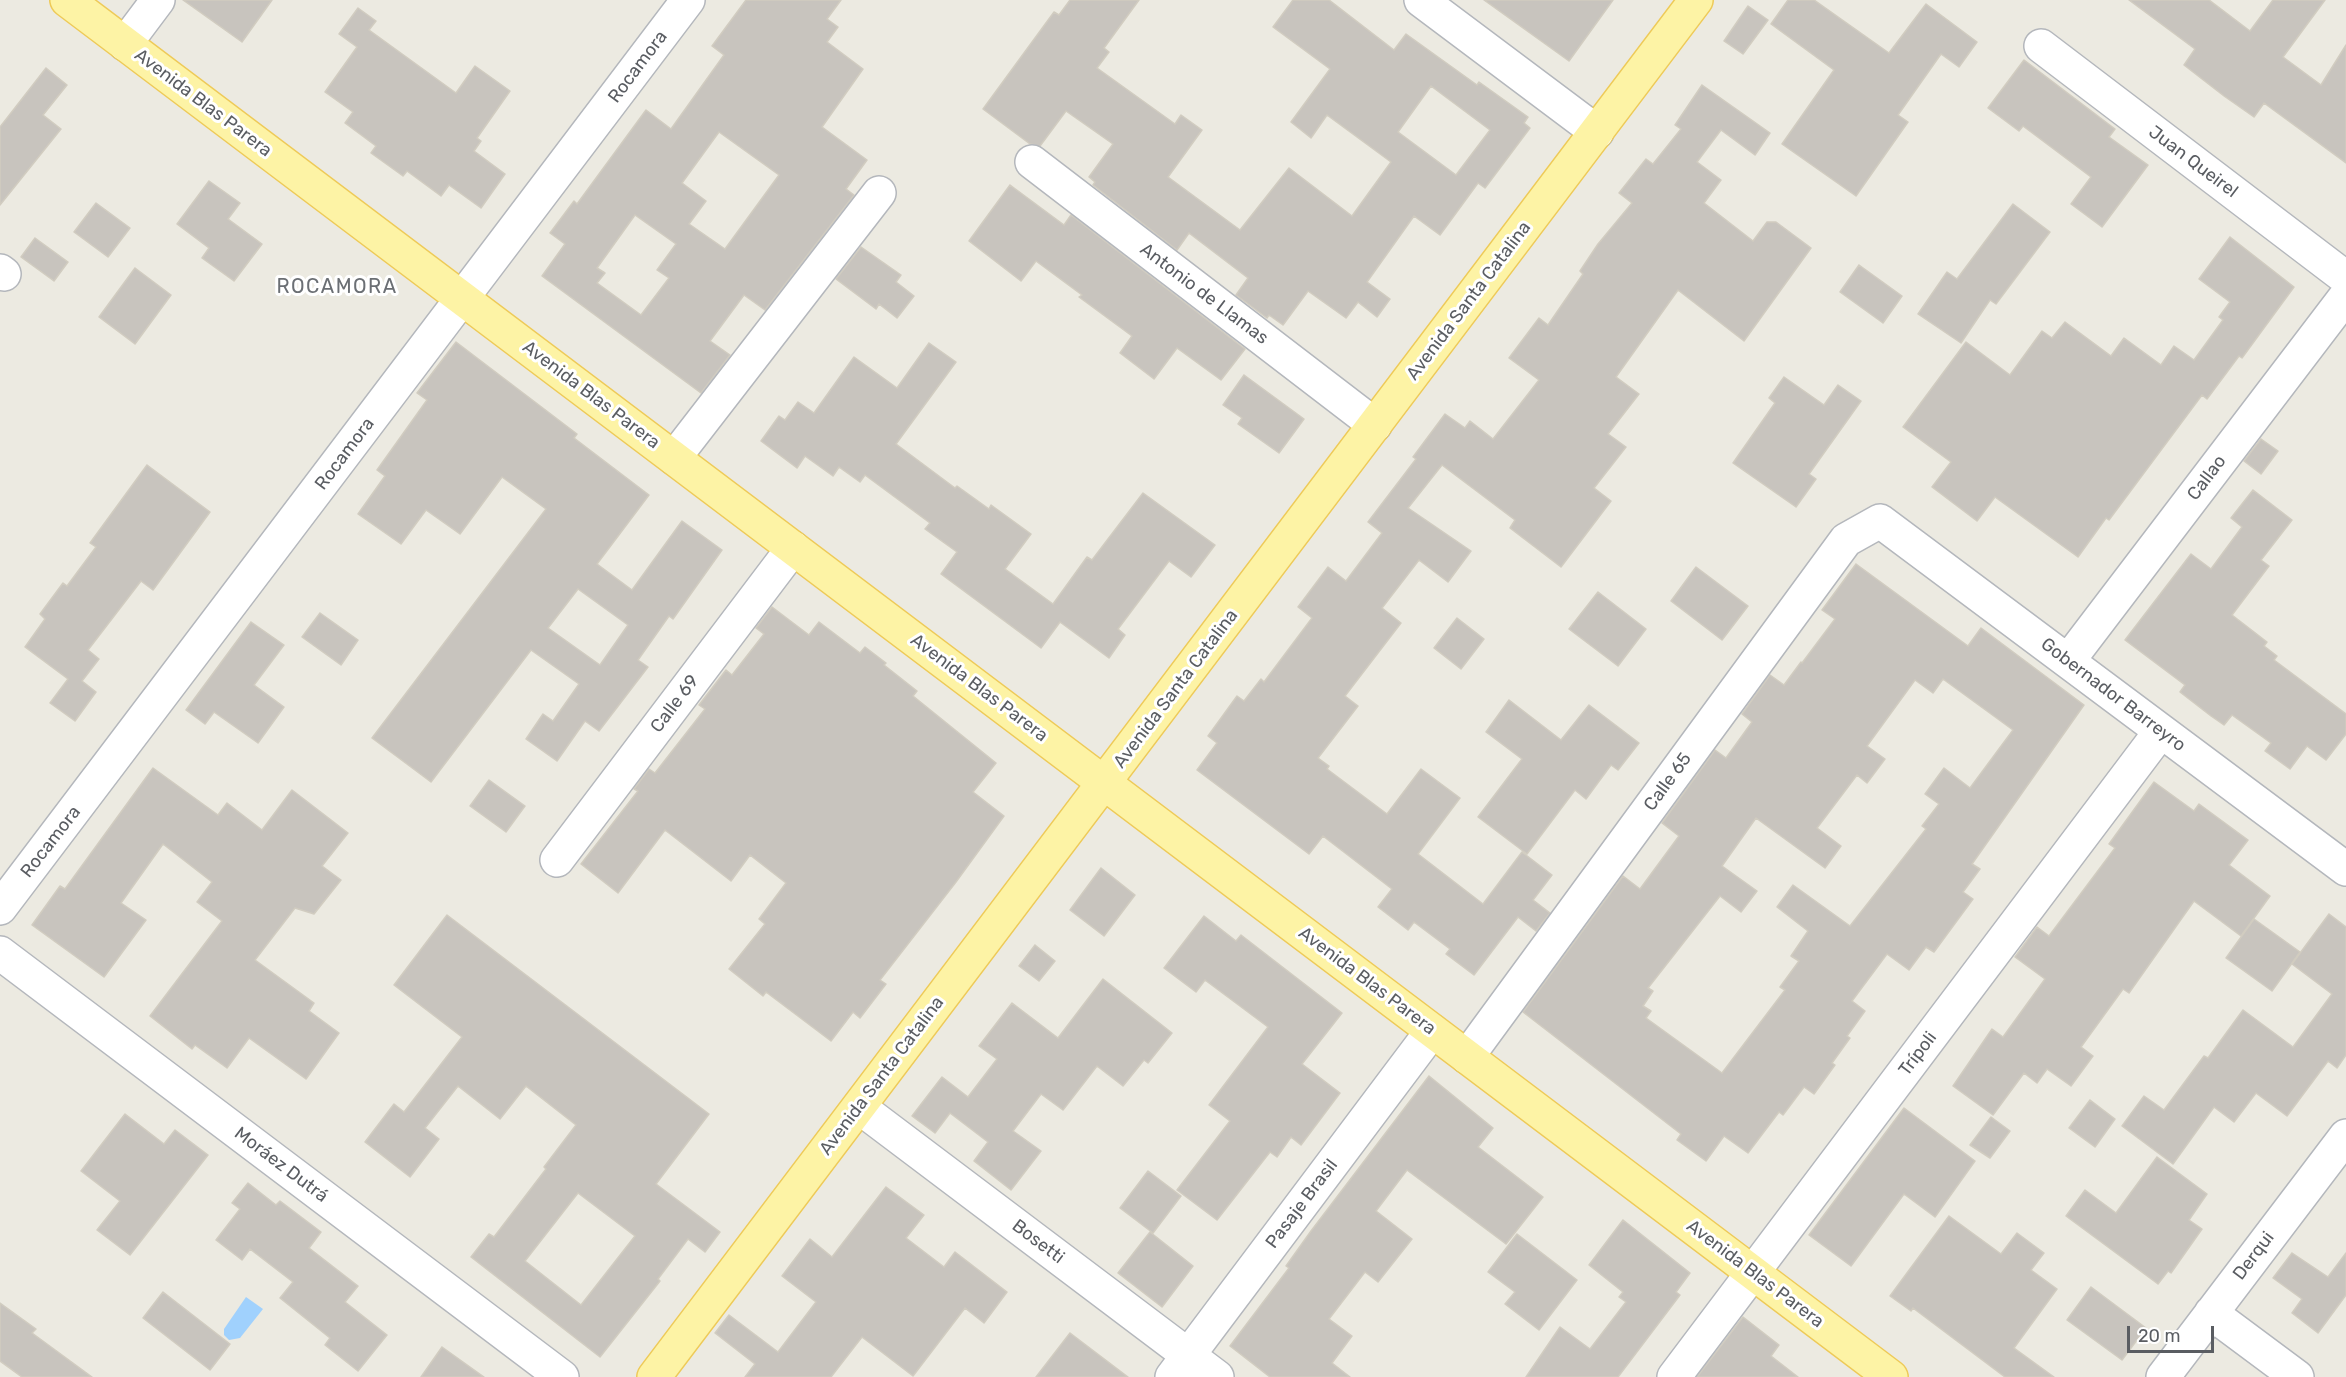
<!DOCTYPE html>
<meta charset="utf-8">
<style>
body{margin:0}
#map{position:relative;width:2346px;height:1377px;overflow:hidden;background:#eceae1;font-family:Rubik,sans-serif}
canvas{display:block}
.scale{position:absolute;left:2127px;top:1326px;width:87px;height:27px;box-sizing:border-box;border:3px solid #5a5d62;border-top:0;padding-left:8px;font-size:18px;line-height:21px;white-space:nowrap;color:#5a5d62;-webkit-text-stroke:4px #fff;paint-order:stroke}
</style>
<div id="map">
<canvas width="2346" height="1377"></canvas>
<div class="scale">20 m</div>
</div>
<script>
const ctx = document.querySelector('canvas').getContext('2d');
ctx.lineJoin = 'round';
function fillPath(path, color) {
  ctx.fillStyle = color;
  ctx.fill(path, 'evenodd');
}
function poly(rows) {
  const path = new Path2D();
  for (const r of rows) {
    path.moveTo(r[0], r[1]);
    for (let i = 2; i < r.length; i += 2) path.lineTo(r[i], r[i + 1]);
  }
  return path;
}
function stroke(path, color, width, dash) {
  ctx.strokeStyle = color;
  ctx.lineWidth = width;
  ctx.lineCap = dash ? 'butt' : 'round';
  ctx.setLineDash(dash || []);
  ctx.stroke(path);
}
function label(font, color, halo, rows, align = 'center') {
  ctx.font = font + ' Rubik,sans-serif';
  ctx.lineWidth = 6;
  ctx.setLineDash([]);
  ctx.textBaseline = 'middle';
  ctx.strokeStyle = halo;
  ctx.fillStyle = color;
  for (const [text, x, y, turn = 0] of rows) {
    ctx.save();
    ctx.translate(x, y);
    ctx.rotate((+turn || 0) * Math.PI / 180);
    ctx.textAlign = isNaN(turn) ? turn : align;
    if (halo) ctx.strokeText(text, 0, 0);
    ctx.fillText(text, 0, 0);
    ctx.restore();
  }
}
fillPath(poly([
 [246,1297,263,1309,240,1338,229,1340,224,1335,224,1329]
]), '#a0d1fd');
const building = poly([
 [183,0,272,0,242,42,183,0],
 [746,0,841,0,827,19,838,27,827,42,863,69,822,127,867,160,846,189,854,195,765,310,744,295,710,341,730,355,701,393,542,276,565,244,550,233,574,201,577,204,646,110,671,129,724,55,712,46,746,0],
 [719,132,779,175,725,249,689,224,706,201,682,183,719,132],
 [635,215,676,244,657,270,669,278,641,315,597,283,605,273,597,268,635,215],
 [1070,0,1139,0,1104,48,1109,52,1097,68,1175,124,1181,115,1202,130,1168,177,1240,230,1289,168,1352,216,1391,162,1327,115,1311,138,1291,122,1330,69,1273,27,1293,0,1329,0,1394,50,1406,34,1477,85,1479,82,1528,117,1524,123,1530,128,1485,188,1478,183,1440,235,1414,216,1367,282,1390,299,1377,317,1358,302,1346,318,1308,291,1283,325,1269,315,1267,318,1236,295,1248,278,1189,233,1177,250,1093,185,1095,182,1089,177,1113,144,1066,111,1040,146,1030,144,983,109,1054,12,1059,15,1070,0],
 [1431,86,1490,130,1456,175,1398,132,1431,86],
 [1484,0,1613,0,1569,61,1484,0],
 [1788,0,1814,0,1889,53,1926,4,1977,42,1959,67,1941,54,1898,115,1908,122,1856,196,1782,144,1834,70,1771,24,1788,0],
 [2129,0,2209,0,2250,31,2273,0,2325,0,2283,57,2321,85,2346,45,2346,163,2264,103,2254,117,2224,96,2184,65,2195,49,2129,0],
 [1748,6,1768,20,1743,54,1724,41,1748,6],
 [358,8,376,21,369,30,456,93,475,66,510,91,477,138,481,141,474,151,505,174,481,208,449,185,441,196,407,171,403,176,371,153,376,146,345,123,353,112,325,92,357,47,339,34,358,8],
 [2024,60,2115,129,2109,137,2148,165,2102,227,2071,204,2091,177,2023,126,2019,131,1988,108,2024,60],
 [46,68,67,85,43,115,61,129,0,205,0,127,46,68],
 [1702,85,1770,133,1755,155,1721,130,1697,162,1721,180,1704,203,1753,241,1767,222,1776,222,1811,248,1744,341,1678,290,1616,377,1639,394,1608,434,1626,447,1594,488,1611,501,1561,567,1510,528,1515,520,1442,465,1408,508,1471,551,1448,582,1419,560,1382,608,1401,623,1345,696,1358,706,1318,758,1329,766,1327,769,1387,814,1421,769,1460,798,1418,854,1483,904,1522,852,1552,875,1533,900,1550,913,1536,931,1518,917,1474,975,1446,954,1450,949,1414,922,1408,930,1378,907,1392,889,1323,836,1309,854,1197,770,1217,743,1208,736,1237,696,1244,701,1261,679,1264,682,1312,618,1298,607,1328,567,1346,581,1382,533,1368,522,1416,459,1413,457,1445,414,1465,428,1470,421,1493,439,1539,380,1509,358,1539,318,1548,325,1583,274,1580,271,1598,244,1632,203,1619,193,1646,159,1653,164,1681,129,1675,125,1702,85],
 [209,181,240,203,228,219,262,244,234,281,202,258,209,248,177,224,209,181],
 [1010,185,1064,225,1071,215,1245,349,1221,380,1177,348,1154,379,1120,353,1132,336,1079,297,1082,295,1036,261,1021,281,969,241,1010,185],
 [96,203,130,228,108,257,74,232,96,203],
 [2013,204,2050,232,1996,304,1990,300,1961,343,1918,314,1947,272,1957,279,2013,204],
 [2230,237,2294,287,2242,358,2239,356,2207,399,2202,395,2109,520,2106,518,2078,557,1995,497,1977,521,1932,487,1951,462,1903,427,1966,342,2010,375,2042,331,2052,338,2065,322,2111,356,2124,338,2161,365,2174,346,2194,360,2223,320,2219,317,2230,302,2199,279,2230,237],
 [35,238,68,262,54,281,21,257,35,238],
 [861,247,901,275,896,282,914,296,897,318,879,304,876,309,836,279,861,247],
 [1859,265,1902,296,1883,323,1840,292,1859,265],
 [135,268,171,295,135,344,99,317,135,268],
 [456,342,577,434,574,438,649,495,597,564,632,590,682,521,722,550,673,619,669,616,638,660,648,667,599,731,585,721,557,761,526,739,543,714,553,721,579,684,531,650,431,782,372,738,546,509,502,477,460,534,426,510,401,544,358,514,385,476,377,470,427,400,417,393,456,342],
 [578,589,628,625,600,665,548,628,578,589],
 [929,343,956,362,896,444,955,488,957,486,989,509,991,505,1031,534,1005,569,1053,604,1087,557,1092,560,1143,493,1215,545,1191,577,1169,561,1118,629,1125,635,1109,658,1060,622,1041,648,941,574,957,552,925,529,930,523,865,475,860,482,839,467,833,476,805,456,797,468,761,441,779,416,785,420,798,402,814,413,854,357,897,388,929,343],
 [1244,375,1304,419,1279,453,1238,424,1242,418,1223,405,1244,375],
 [1784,377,1824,405,1838,385,1861,401,1809,474,1816,479,1796,507,1733,463,1775,403,1769,398,1784,377],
 [2261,439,2278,451,2261,474,2244,461,2261,439],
 [147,465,210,512,153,590,141,581,88,650,99,659,82,681,96,692,75,721,50,703,68,679,25,647,45,619,40,614,63,583,67,586,96,547,90,543,147,465],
 [2253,490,2292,520,2261,560,2269,566,2232,615,2267,642,2264,646,2277,656,2274,660,2346,714,2346,734,2326,760,2307,746,2290,769,2265,751,2271,743,2232,715,2224,725,2211,716,2180,692,2185,685,2125,640,2191,554,2211,569,2242,527,2231,518,2253,490],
 [1856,564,1968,646,1981,628,2084,705,1972,864,1980,869,1963,892,1973,899,1934,952,1926,947,1909,970,1887,954,1852,1001,1865,1011,1847,1036,1850,1038,1832,1063,1835,1065,1814,1094,1804,1087,1783,1115,1779,1112,1748,1153,1724,1136,1706,1161,1677,1140,1681,1134,1523,1012,1623,876,1640,889,1679,836,1662,823,1715,750,1726,758,1752,722,1742,714,1770,675,1784,685,1801,662,1802,663,1835,619,1822,610,1856,564],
 [1943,679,2013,730,1970,788,1944,768,1925,794,1939,804,1922,826,1926,829,1850,926,1793,885,1777,907,1808,931,1791,956,1799,961,1780,987,1785,990,1722,1073,1646,1018,1651,1011,1643,1006,1653,991,1648,988,1720,896,1741,912,1757,891,1722,866,1756,818,1825,868,1841,846,1817,828,1857,775,1867,783,1885,759,1867,746,1915,680,1933,693,1943,679],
 [1696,567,1748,606,1722,640,1671,601,1696,567],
 [1598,592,1646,629,1618,666,1569,629,1598,592],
 [772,607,809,635,819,622,860,653,865,647,886,663,884,665,917,691,913,696,996,763,973,792,1004,816,956,882,880,980,886,984,860,1018,853,1012,831,1041,766,992,763,996,729,969,765,924,759,919,786,883,750,855,731,881,665,830,618,893,581,864,638,791,634,789,649,769,655,773,705,709,699,705,726,670,732,675,764,634,756,628,772,607],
 [320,613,358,640,341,665,302,637,320,613],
 [1457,618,1484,639,1461,669,1434,648,1457,618],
 [251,622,284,645,254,685,284,707,258,743,214,712,205,724,186,710,251,622],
 [1509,700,1561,740,1589,705,1639,743,1618,770,1611,765,1586,799,1575,790,1527,854,1478,817,1522,759,1486,732,1509,700],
 [153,768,218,815,227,803,262,830,292,790,348,833,322,866,341,880,314,914,295,908,255,960,314,1003,309,1011,339,1033,306,1079,249,1038,227,1068,195,1045,192,1049,150,1016,222,921,197,902,212,882,163,844,121,903,146,920,104,977,32,925,60,886,65,889,153,768],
 [489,780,525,806,506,832,470,806,489,780],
 [2154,782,2194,811,2199,804,2248,840,2229,865,2270,896,2241,936,2194,901,2129,993,2123,989,2081,1047,2093,1056,2071,1086,2047,1069,2037,1083,2024,1073,1993,1115,1953,1086,1992,1029,2003,1037,2045,979,2015,957,2037,927,2049,936,2115,848,2109,844,2154,782],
 [1101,868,1135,895,1104,936,1070,910,1101,868],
 [2329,914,2346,927,2346,1055,2337,1068,2328,1061,2287,1116,2256,1093,2234,1122,2214,1107,2173,1164,2122,1126,2144,1096,2164,1110,2204,1056,2208,1058,2243,1010,2293,1047,2332,994,2292,964,2329,914],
 [447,915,709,1114,656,1184,720,1232,705,1252,688,1239,658,1279,660,1281,600,1357,471,1257,489,1234,494,1237,546,1169,544,1167,576,1125,526,1086,500,1119,458,1086,425,1128,439,1139,410,1177,365,1142,394,1104,404,1112,462,1037,394,985,447,915],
 [578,1193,635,1236,581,1305,525,1261,578,1193],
 [1204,916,1236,941,1241,935,1342,1013,1302,1064,1340,1093,1301,1145,1291,1137,1277,1157,1270,1152,1217,1220,1177,1190,1230,1121,1209,1105,1268,1027,1205,980,1196,992,1164,968,1204,916],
 [2254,919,2300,952,2272,991,2226,958,2254,919],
 [1035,945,1055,961,1039,981,1019,966,1035,945],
 [1103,979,1172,1033,1148,1063,1144,1060,1123,1086,1097,1066,1063,1110,1041,1094,1013,1131,1041,1151,1011,1190,974,1161,988,1142,950,1113,935,1133,912,1116,942,1077,968,1097,997,1059,979,1046,1012,1003,1058,1038,1103,979],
 [1429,1076,1493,1128,1478,1147,1543,1197,1506,1244,1407,1170,1376,1211,1412,1239,1378,1282,1365,1272,1329,1319,1352,1336,1332,1363,1350,1377,1270,1377,1230,1346,1289,1268,1286,1266,1311,1231,1429,1076],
 [2090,1100,2115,1119,2095,1147,2069,1128,2090,1100],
 [1904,1108,1975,1161,1935,1217,1904,1194,1851,1266,1809,1235,1904,1108],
 [125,1114,164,1144,175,1130,208,1155,130,1255,97,1230,120,1201,81,1171,125,1114],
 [1991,1117,2010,1131,1990,1158,1970,1145,1991,1117],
 [2157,1157,2207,1194,2189,1220,2202,1229,2171,1273,2168,1271,2158,1284,2066,1216,2085,1190,2116,1213,2157,1157],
 [1148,1171,1181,1196,1153,1233,1120,1208,1148,1171],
 [248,1183,276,1205,280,1201,321,1232,309,1248,358,1286,345,1302,387,1335,358,1371,325,1345,330,1338,280,1298,293,1282,250,1249,242,1260,216,1240,240,1209,232,1203,248,1183],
 [886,1187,924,1215,906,1238,944,1267,955,1252,1007,1292,984,1323,965,1308,913,1376,862,1337,831,1377,745,1377,755,1364,715,1333,729,1315,778,1352,816,1302,782,1276,810,1239,832,1257,886,1187],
 [1949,1216,2001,1254,2017,1233,2044,1253,2031,1270,2057,1289,2014,1348,2054,1377,2005,1377,1913,1308,1911,1311,1890,1296,1949,1216],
 [1623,1220,1690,1273,1676,1292,1680,1295,1618,1377,1526,1377,1560,1327,1590,1349,1626,1302,1619,1297,1623,1292,1589,1265,1623,1220],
 [1150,1232,1193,1266,1162,1307,1118,1273,1150,1232],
 [1517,1234,1577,1280,1539,1330,1505,1304,1515,1292,1488,1272,1517,1234],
 [2292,1253,2328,1277,2346,1253,2346,1295,2318,1333,2292,1313,2302,1299,2273,1278,2292,1253],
 [2091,1287,2146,1328,2122,1360,2067,1320,2091,1287],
 [163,1292,230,1344,210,1370,143,1318,163,1292],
 [0,1303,36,1329,32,1333,92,1377,22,1377,0,1361,0,1303],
 [1743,1317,1779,1345,1771,1356,1798,1377,1697,1377,1743,1317],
 [1070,1333,1128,1377,1036,1377,1070,1333],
 [442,1347,484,1377,421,1377,442,1347]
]);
fillPath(building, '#c8c4be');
stroke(building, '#d1ccc0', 1.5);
const minor = poly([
 [1421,0,1597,132],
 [125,44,158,0],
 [2041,46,2346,278],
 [1032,162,1375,425],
 [0,271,4,274],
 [674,458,879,193],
 [2068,661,2346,296],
 [557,860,793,548],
 [0,908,688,0],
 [0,953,562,1377],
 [1467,1057,1846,540,1880,521,2346,869],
 [859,1107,1217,1377],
 [2211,1313,2297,1377],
 [1172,1377,1432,1031],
 [1674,1377,2161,731],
 [2163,1377,2346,1136]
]);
const major = poly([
 [67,0,1891,1377],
 [654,1377,1696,0]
]);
stroke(minor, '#b4b7bc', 36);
stroke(major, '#eeca58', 36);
stroke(minor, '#fff', 33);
stroke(major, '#fdf3a5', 33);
label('18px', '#5a5d62', '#fff', [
 ["Rocamora",638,67,-53],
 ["Avenida Blas Parera",203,103,37],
 ["Juan Queirel",2193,162,37],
 ["Antonio de Llamas",1204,294,37],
 ["Avenida Santa Catalina",1469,301,-53],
 ["Avenida Blas Parera",591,395,37],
 ["Rocamora",345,454,-53],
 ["Callao",2207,478,-53],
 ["Avenida Blas Parera",979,688,37],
 ["Avenida Santa Catalina",1176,689,-53],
 ["Gobernador Barreyro",2113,695,37],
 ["Calle 69",675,704,-53],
 ["Calle 65",1668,782,-54],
 ["Rocamora",51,842,-52],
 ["Avenida Blas Parera",1367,981,37],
 ["Trípoli",1918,1054,-53],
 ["Avenida Santa Catalina",882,1076,-53],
 ["Moráez Dutrá",281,1165,37],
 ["Pasaje Brasil",1302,1204,-53],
 ["Bosetti",1038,1242,37],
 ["Derqui",2254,1256,-53],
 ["Avenida Blas Parera",1755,1274,37]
]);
ctx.letterSpacing = '1.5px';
label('20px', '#6b6f74', '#fff', [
 ["ROCAMORA",337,287]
]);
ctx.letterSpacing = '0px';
</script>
